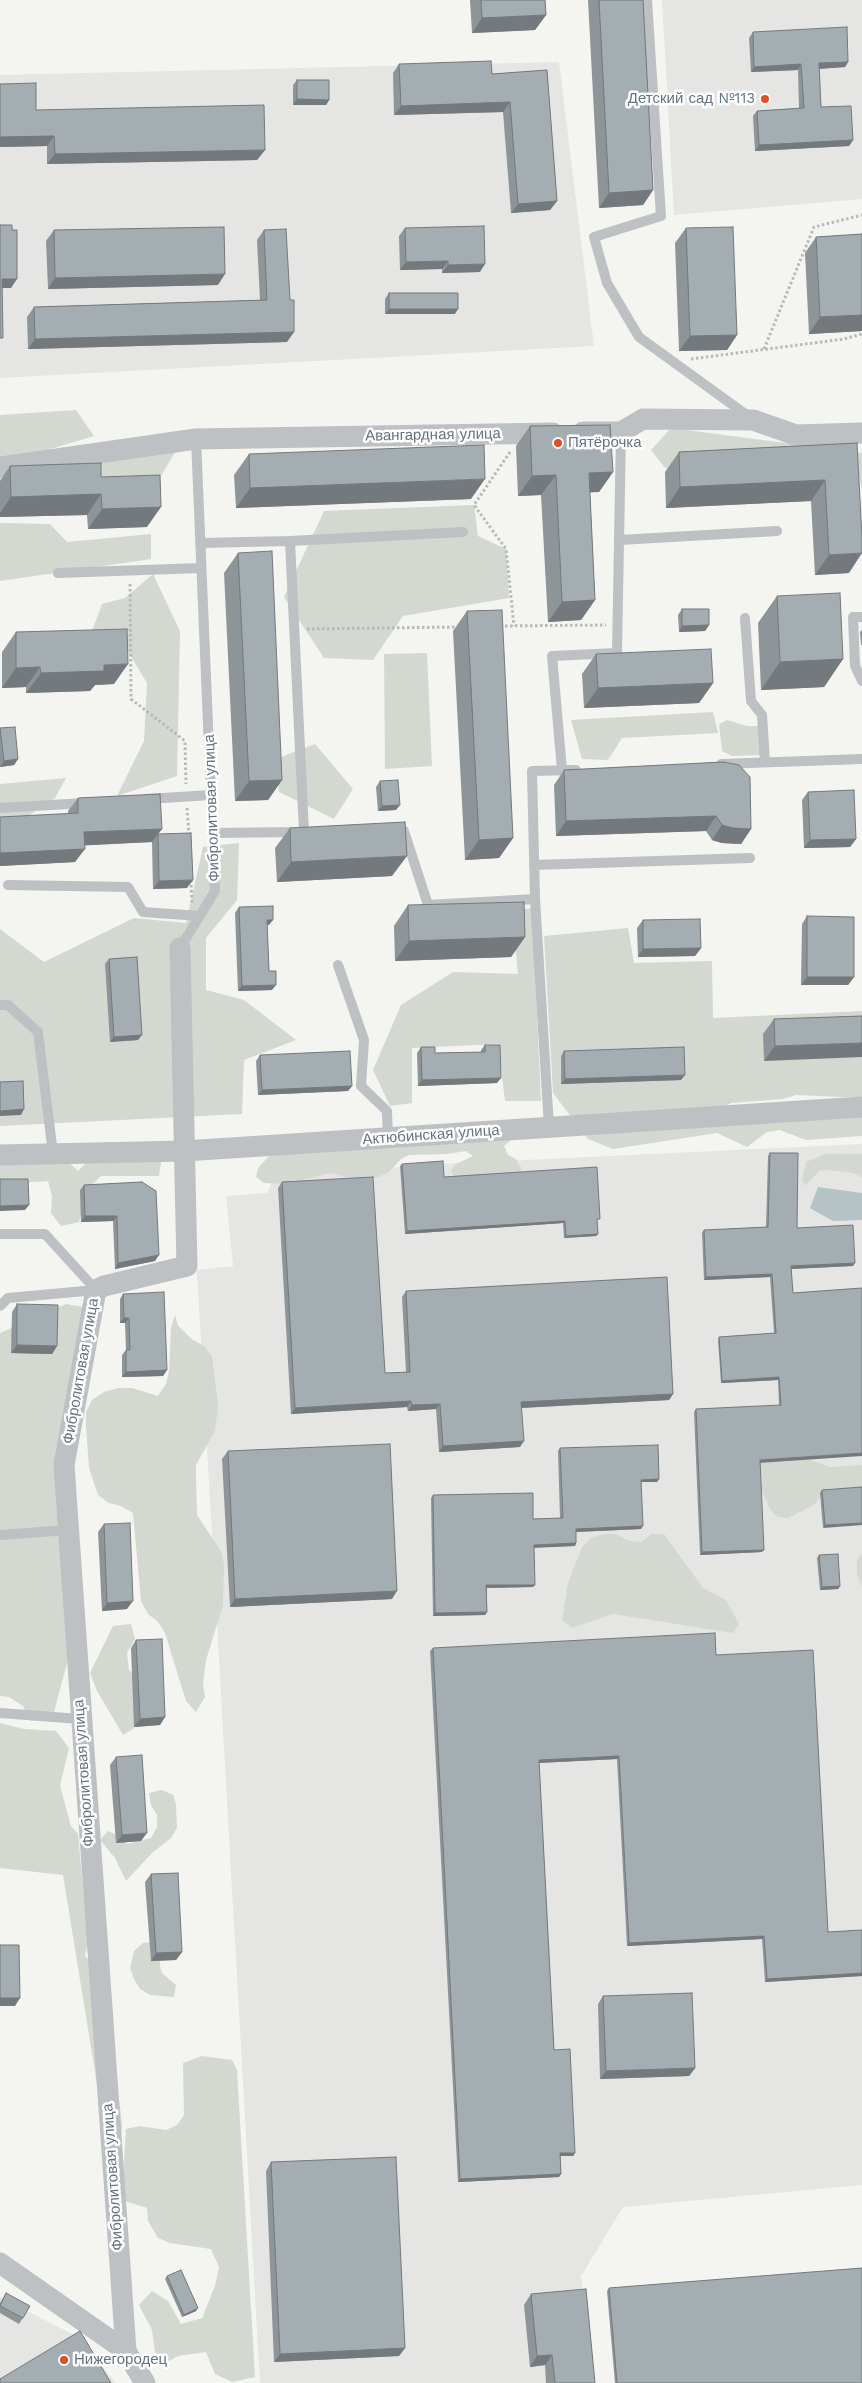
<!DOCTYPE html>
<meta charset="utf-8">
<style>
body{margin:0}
canvas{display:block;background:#f4f4f0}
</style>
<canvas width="862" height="2383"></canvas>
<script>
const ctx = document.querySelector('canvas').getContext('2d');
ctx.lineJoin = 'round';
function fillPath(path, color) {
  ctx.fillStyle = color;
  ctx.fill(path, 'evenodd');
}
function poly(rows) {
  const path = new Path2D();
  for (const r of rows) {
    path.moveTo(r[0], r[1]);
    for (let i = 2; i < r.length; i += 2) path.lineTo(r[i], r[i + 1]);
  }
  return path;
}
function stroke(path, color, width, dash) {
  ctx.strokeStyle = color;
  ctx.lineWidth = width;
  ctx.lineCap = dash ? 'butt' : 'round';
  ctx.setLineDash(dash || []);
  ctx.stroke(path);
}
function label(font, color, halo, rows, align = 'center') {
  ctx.font = font + ' "Work Sans",sans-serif';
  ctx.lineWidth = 5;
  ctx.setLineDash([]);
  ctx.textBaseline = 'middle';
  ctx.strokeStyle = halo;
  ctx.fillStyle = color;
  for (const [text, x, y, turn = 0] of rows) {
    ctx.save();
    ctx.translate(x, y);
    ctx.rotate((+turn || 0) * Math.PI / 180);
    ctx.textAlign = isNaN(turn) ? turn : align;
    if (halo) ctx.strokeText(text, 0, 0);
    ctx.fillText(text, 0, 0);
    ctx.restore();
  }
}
fillPath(poly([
 [662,0,862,0,862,199,674,215],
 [559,62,594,346,0,378,0,75],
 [862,1144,862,2185,623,2207,581,2276,592,2383,260,2383,197,1270,233,1266,226,1196,267,1193,275,1176,441,1164],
 [0,2297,76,2336,116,2383,0,2383]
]), '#e5e6e4');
fillPath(poly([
 [76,410,94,436,27,456,177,449,156,484,0,485,0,415],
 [671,428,862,453,862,489,855,458,665,468,651,450],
 [474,505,478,536,506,549,509,598,403,616,373,660,324,658,284,597,324,511],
 [0,523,50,524,67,542,151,534,151,559,0,581],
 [153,574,180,631,177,776,117,796,144,741,147,683,124,645,92,631,102,604,125,598],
 [427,653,432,766,385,769,384,654],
 [713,712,718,733,622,738,608,760,582,759,571,720],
 [727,720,747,726,761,726,762,755,732,756,722,751,719,724],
 [315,744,353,789,334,819,279,792,276,759],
 [66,778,55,798,25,818,0,822,0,784],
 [239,843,237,900,206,938,206,990,244,1000,296,1040,244,1060,242,1114,0,1126,0,929,44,962,134,918,186,923,203,847],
 [532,908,541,1101,505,1101,498,1044,412,1048,412,1103,390,1106,373,1070,401,1005,453,972,518,974,512,911],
 [628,928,634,963,712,961,713,1018,862,1011,862,1098,796,1095,783,1099,731,1103,721,1109,862,1113,862,1136,806,1140,780,1130,767,1132,747,1147,717,1133,613,1149,588,1139,553,1093,544,936],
 [511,1140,504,1146,508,1155,516,1159,521,1168,520,1177,456,1179,451,1171,456,1164,473,1156,466,1151,447,1154,409,1155,401,1159,388,1173,370,1180,351,1179,331,1173,302,1180,292,1180,284,1184,264,1183,256,1177,258,1168,270,1155],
 [825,1154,862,1154,862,1177,853,1173,827,1170,819,1171,805,1186,802,1180,806,1162],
 [162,1156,159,1176,101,1176,89,1188,79,1222,61,1226,51,1213,52,1196,48,1181,0,1184,0,1165,66,1160,78,1171,90,1159],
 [66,1304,95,1309,67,1446,67,1663,53,1716,31,1721,23,1706,9,1697,0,1696,0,1333],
 [175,1315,178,1326,193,1340,204,1346,212,1356,218,1406,215,1431,196,1465,196,1478,197,1515,221,1551,224,1564,223,1605,206,1660,203,1685,205,1697,196,1712,186,1701,165,1633,158,1622,148,1614,141,1601,133,1513,121,1506,109,1503,98,1495,89,1468,86,1426,86,1412,92,1400,104,1392,118,1388,132,1388,158,1396,166,1384,169,1371,171,1328],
 [777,1416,803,1457,830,1467,862,1465,862,1488,836,1488,826,1490,814,1505,788,1518,778,1517,771,1511,755,1477],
 [603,1534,616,1534,629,1541,642,1542,651,1534,664,1534,703,1588,726,1600,739,1624,733,1633,613,1614,572,1628,562,1620,568,1583,582,1547,591,1538],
 [862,1553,862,1586,857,1574,857,1560],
 [131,1624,135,1639,127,1653,129,1670,141,1681,142,1716,133,1729,123,1735,97,1691,90,1673,113,1626],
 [0,1723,24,1729,56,1731,69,1748,60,1786,71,1826,78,1834,88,1942,85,1956,105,1977,122,2125,116,2201,63,1875,0,1868],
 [162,1790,173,1795,176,1804,177,1828,171,1838,152,1853,126,1881,115,1858,100,1840,108,1831,119,1836,127,1844,151,1838,157,1827,157,1815,151,1805,149,1793],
 [155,1942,160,1946,160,1966,162,1973,176,1985,174,1997,150,1995,140,1989,134,1979,130,1968,134,1951,143,1943],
 [202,2056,232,2060,237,2070,255,2377,232,2382,215,2374,206,2352,178,2356,167,2362,155,2352,152,2330,139,2305,152,2291,168,2301,181,2324,202,2318,215,2286,219,2267,211,2249,170,2243,158,2238,148,2221,147,2208,122,2200,126,2129,140,2126,166,2130,177,2125,184,2115,183,2063]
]), '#d3d9d0');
fillPath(poly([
 [818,1187,862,1193,862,1220,833,1221,810,1208]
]), '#b5c2c6');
stroke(poly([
 [764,349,814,227,862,215],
 [691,359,844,339,862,334],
 [510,452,474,505,506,549,514,626],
 [130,584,131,699,185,741,186,784],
 [500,626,606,625],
 [307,629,459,627],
 [187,808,189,836],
 [191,880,192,904]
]), '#b7babc', 3, [2.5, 2.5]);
stroke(poly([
 [647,0,661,216,594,237,607,283,639,337,748,416],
 [619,540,777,531],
 [290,541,463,532],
 [200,543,290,541,304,832],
 [58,573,201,568],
 [862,617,853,617,855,666,862,681],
 [745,618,751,701,762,715,765,762],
 [721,764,862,759],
 [562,770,552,656,617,653,621,432],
 [147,799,211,795],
 [0,808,85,803],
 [397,831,404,831,428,905,535,899,532,771,576,770],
 [213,833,300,832],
 [534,865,750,858],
 [8,885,128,887,143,912,200,916],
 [535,899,549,1127],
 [180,948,215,891,196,439],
 [338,965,364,1040,361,1086,387,1111,388,1138],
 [0,1005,8,1005,38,1032,53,1154],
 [0,1234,45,1234,96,1290,8,1298,0,1306],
 [0,1535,68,1530],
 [0,1713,80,1719]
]), '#bdc1c4', 10);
stroke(poly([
 [583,432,621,432,643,419,753,420,796,435,862,433],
 [0,467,196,439,553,433],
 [0,1155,184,1151,862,1107],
 [0,2263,126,2351,145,2383],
 [126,2351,64,1465,96,1290,104,1286,187,1266,180,948]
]), '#bdc1c4', 21);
fillPath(poly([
 [470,0,545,0,546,15,535,30,472,33],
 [588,0,643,0,653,190,643,205,599,208],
 [753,32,848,62,845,67,819,69,821,107,853,140,849,146,755,151,753,116,757,111,799,108,798,70,751,72,749,38],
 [399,64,492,74,547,70,557,201,550,210,511,213,503,112,394,115,393,73],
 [297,80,329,100,326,105,293,105,293,85],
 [0,84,36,110,265,150,257,160,47,164,47,146,0,147],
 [405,228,480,272,442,273,442,269,400,270,399,236],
 [686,228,737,335,727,350,679,351,675,243],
 [54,230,218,285,48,289,46,241],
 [264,230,287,342,28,349,27,317,34,307,260,300,257,240],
 [862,234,862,331,809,334,805,253,816,237],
 [389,293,455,314,385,314,385,299],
 [530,426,613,472,599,492,590,492,595,600,581,620,548,622,541,495,518,496,516,446],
 [857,443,849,573,815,575,811,501,666,508,665,472,679,452],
 [249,454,471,499,236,508,234,475],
 [10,466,101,477,147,527,88,529,87,515,0,517,0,481],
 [238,553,282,780,268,800,235,801,224,573],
 [777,596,843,659,824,687,761,690,758,623],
 [682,609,709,625,705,631,679,632,678,615],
 [467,611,513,838,499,858,465,860,453,631],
 [862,630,862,645,861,645,860,632],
 [16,632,114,684,95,685,90,691,26,693,26,687,2,688,2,652],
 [596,654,713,683,699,703,584,708,582,674],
 [0,728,18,759,14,765,0,767],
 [723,762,751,829,741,844,722,843,712,840,706,831,556,836,554,785,564,770],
 [380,781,396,810,378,811,376,787],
 [808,792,856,839,850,847,804,848,802,800],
 [78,798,162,829,158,834,187,888,153,889,152,842,85,845,75,862,0,866,0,817,68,814,68,811],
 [290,828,392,876,277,882,275,848],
 [408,905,525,937,511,957,395,961,394,926],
 [239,907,269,925,267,925,269,971,272,990,238,991,235,913],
 [807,916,854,977,848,985,801,985,802,924],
 [643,920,701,948,695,956,638,957,637,928],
 [109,959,138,1040,110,1042,105,964],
 [862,1016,764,1061,763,1034,774,1019],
 [485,1045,497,1083,418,1086,417,1053,421,1047,435,1053,481,1052,481,1050],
 [564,1051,681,1080,561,1084,561,1056],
 [260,1055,352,1086,348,1091,258,1095,256,1061],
 [770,1153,797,1228,853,1266,791,1269,793,1293,862,1288,760,1463,762,1552,700,1555,694,1412,696,1409,779,1406,778,1380,721,1383,718,1340,719,1337,774,1333,770,1277,704,1280,702,1233,704,1230,766,1227,768,1156],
 [402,1164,444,1177,598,1221,597,1221,598,1234,596,1236,564,1238,563,1223,405,1234,400,1166],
 [142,1182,155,1261,115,1269,113,1221,81,1222,80,1190,84,1185],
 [282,1182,385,1373,406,1372,402,1297,406,1291,673,1394,669,1400,522,1408,520,1447,439,1452,436,1409,408,1411,407,1407,291,1414,278,1188],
 [123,1294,167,1370,163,1376,122,1377,122,1355,126,1350,125,1323,120,1323,120,1299],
 [17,1304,57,1346,52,1354,11,1353,12,1312],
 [560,1448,659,1479,657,1482,641,1482,641,1529,576,1532,576,1543,575,1546,534,1547,533,1587,487,1588,487,1612,485,1615,433,1616,431,1498,433,1495,533,1519,560,1518,558,1451],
 [228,1451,392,1599,230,1607,222,1459],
 [862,1487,823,1528,820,1493,822,1490],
 [104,1524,127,1609,102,1611,98,1532],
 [819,1555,840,1586,838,1589,820,1590,817,1558],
 [136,1640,165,1717,160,1725,134,1727,131,1648],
 [433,1648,716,1655,828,1932,862,1930,862,1976,765,1982,762,1939,627,1946,617,1759,539,1763,554,2050,575,2153,573,2156,560,2156,561,2174,559,2177,458,2182,430,1651],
 [116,1757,141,1841,116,1843,110,1765],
 [151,1874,182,1952,176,1960,151,1961,145,1882],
 [603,1996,695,2068,689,2076,600,2079,598,2004],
 [271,2162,405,2348,399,2356,274,2362,266,2171],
 [167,2276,196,2311,182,2317,165,2279],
 [609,2288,862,2383,615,2383,607,2291],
 [6,2293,23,2318,19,2324,0,2313,0,2303],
 [531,2294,595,2383,546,2383,545,2365,530,2367,524,2305]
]), '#8d9599');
fillPath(poly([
 [546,15,535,30,472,33,482,18],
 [848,62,845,67,815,69,819,63],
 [801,64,798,70,751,72,754,67],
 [297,99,329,100,326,105,293,105],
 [510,102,503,112,394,115,401,106],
 [54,136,47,146,0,147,0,137],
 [853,140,849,146,755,151,759,145],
 [265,150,257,160,47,164,55,154],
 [653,190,643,205,599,208,609,193],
 [557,201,550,210,511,213,518,204],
 [448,261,442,269,400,270,406,262],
 [485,264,480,272,442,273,448,265],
 [225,274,218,285,48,289,55,278],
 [2,279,17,279,11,288,0,288],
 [389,309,458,309,455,314,385,314],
 [862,315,862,331,809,334,820,317],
 [294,332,287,342,28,349,35,339],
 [737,335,727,350,679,351,690,336],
 [613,472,599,492,575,493,589,473],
 [556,475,541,495,518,496,532,476],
 [485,479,471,499,236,508,250,488],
 [825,480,811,501,666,508,680,487],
 [101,494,87,515,0,517,0,513,11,497],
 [161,507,147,527,88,529,102,509],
 [862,553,849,573,815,575,829,555],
 [595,600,581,620,548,622,562,602],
 [709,625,705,631,679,632,682,626],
 [843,659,824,687,761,690,780,662],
 [128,664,114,684,95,685,90,691,26,693,41,673,104,665],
 [40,667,26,687,2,688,16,668],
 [713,683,699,703,584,708,598,688],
 [18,759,14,765,0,767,4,761],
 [282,780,268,800,235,801,249,781],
 [400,805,396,810,378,811,382,806],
 [716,816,706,831,556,836,566,821],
 [722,825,751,829,741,844,722,843,712,840],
 [162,829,152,842,74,846,84,832],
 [513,838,499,858,465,860,479,840],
 [856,839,850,847,804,848,810,840],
 [85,849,75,862,0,866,0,853],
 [407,856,392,876,277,882,291,862],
 [193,880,187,888,153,889,159,881],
 [267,920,273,920,269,925,263,925],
 [525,937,511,957,395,961,409,941],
 [701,948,695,956,638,957,643,949],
 [807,977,854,977,848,985,801,985],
 [276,985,272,990,238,991,242,986],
 [142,1035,138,1040,110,1042,114,1037],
 [862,1043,862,1057,764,1061,775,1046],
 [685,1075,681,1080,561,1084,565,1079],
 [501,1078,497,1083,418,1086,422,1080],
 [352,1086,348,1091,258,1095,262,1090],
 [24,1109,21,1115,0,1116,0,1111],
 [29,1205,25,1210,0,1211,0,1206],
 [85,1216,117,1216,113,1221,81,1222],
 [565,1221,563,1223,405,1234,407,1231],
 [598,1234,596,1236,564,1238,566,1236],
 [159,1255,155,1261,115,1269,118,1263],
 [855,1263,853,1266,789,1269,791,1266],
 [772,1274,770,1277,704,1280,706,1277],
 [124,1318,129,1318,125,1323,120,1323],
 [17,1345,57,1346,52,1354,11,1353],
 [167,1370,163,1376,122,1377,126,1372],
 [779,1377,778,1380,721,1383,722,1381],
 [673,1394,669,1400,517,1408,521,1402],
 [411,1401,407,1407,291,1414,295,1408],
 [440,1404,436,1409,408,1411,412,1405],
 [524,1441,520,1447,439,1452,443,1446],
 [862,1453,862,1456,758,1463,760,1460],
 [659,1479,657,1482,639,1482,641,1480],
 [862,1523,862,1525,823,1528,825,1525],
 [643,1526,641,1529,574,1532,576,1529],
 [576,1543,575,1546,532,1548,534,1545],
 [764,1550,762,1552,700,1555,702,1552],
 [486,1585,535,1585,533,1587,485,1588],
 [840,1586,838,1589,820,1590,822,1587],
 [397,1591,392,1599,230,1607,235,1599],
 [133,1601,127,1609,102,1611,107,1603],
 [487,1612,485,1615,433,1616,435,1613],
 [165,1717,160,1725,134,1727,140,1719],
 [619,1756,617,1759,537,1763,539,1760],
 [147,1833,141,1841,116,1843,122,1835],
 [764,1936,762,1939,627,1946,629,1943],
 [182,1952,176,1960,151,1961,156,1953],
 [862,1973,862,1976,765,1982,767,1979],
 [0,1998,20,1998,15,2006,0,2006],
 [695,2068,689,2076,600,2079,606,2071],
 [560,2153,575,2153,573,2156,558,2156],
 [561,2174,559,2177,458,2182,460,2179],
 [198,2308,196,2311,182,2317,184,2315],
 [405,2348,399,2356,274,2362,280,2354],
 [552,2355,545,2365,530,2367,537,2356]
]), '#73797d');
const building = poly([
 [481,0,545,0,546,15,482,18,481,0],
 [599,0,643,0,653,190,609,193,599,0],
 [847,27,848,62,819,63,821,107,851,106,853,140,759,145,757,111,804,108,801,64,754,67,753,32,847,27],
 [491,61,492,74,547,70,557,201,518,204,510,102,401,106,399,64,491,61],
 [297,80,329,80,329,100,297,99,297,80],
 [36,83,36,110,264,105,265,150,55,154,54,136,0,137,0,84,36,83],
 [0,225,12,225,12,230,17,230,17,279,2,279,3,338,0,338,0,225],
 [484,226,485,264,448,265,448,261,406,262,405,228,484,226],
 [224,227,225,274,55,278,54,230,224,227],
 [733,227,737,335,690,336,686,228,733,227],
 [286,229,290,300,294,300,294,332,35,339,34,307,267,300,264,230,286,229],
 [862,234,862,315,820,317,816,237,862,234],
 [389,293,458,293,458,309,389,309,389,293],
 [610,425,613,472,589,473,595,600,562,602,556,475,532,476,530,426,610,425],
 [857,443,862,537,862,553,829,555,825,480,680,487,679,452,857,443],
 [484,445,485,479,250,488,249,454,484,445],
 [101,463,101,477,160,475,161,507,102,509,101,494,11,497,10,466,101,463],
 [272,551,282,780,249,781,238,553,272,551],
 [840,593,843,659,780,662,777,596,840,593],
 [682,609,709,609,709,625,682,626,682,609],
 [502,610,513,838,479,840,467,611,502,610],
 [127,629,128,664,104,665,104,671,41,673,40,667,16,668,16,632,127,629],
 [711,649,713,683,598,688,596,654,711,649],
 [15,727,18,759,4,761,0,728,15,727],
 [723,762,739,765,750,777,751,829,733,828,722,825,716,816,566,821,564,770,723,762],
 [398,780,400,805,382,806,380,781,398,780],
 [854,790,856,839,810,840,808,792,854,790],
 [160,794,162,829,84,832,85,849,0,853,0,817,78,813,78,798,160,794],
 [405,822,407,856,291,862,290,828,405,822],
 [191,833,193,880,159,881,158,834,191,833],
 [524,902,525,937,409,941,408,905,524,902],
 [273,906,273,920,267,920,269,971,276,971,276,985,242,986,239,907,273,906],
 [807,916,854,917,854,977,807,977,807,916],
 [700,919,701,948,643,949,643,920,700,919],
 [137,957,142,1035,114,1037,109,959,137,957],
 [862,1016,862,1043,775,1046,774,1019,862,1016],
 [485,1045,500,1045,501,1078,422,1080,421,1047,435,1047,435,1053,485,1052,485,1045],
 [684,1047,685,1075,565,1079,564,1051,684,1047],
 [350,1051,352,1086,262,1090,260,1055,350,1051],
 [23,1081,24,1109,0,1111,0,1082,23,1081],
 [770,1153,798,1153,797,1228,853,1225,855,1263,791,1266,793,1293,862,1288,862,1453,760,1460,764,1550,702,1552,696,1409,781,1405,779,1377,722,1381,719,1337,776,1333,772,1274,706,1277,704,1230,768,1227,770,1153],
 [443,1161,444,1177,597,1167,600,1219,597,1219,598,1234,566,1236,565,1221,407,1231,402,1164,443,1161],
 [373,1177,385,1373,410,1372,406,1291,667,1277,673,1394,521,1402,524,1441,443,1446,440,1404,412,1405,411,1401,295,1408,282,1182,373,1177],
 [0,1179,28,1179,29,1205,0,1206,0,1179],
 [142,1182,156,1191,159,1255,118,1263,117,1216,85,1216,84,1185,142,1182],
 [164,1292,167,1370,126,1372,126,1350,130,1350,129,1318,124,1318,123,1294,164,1292],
 [17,1304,58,1305,57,1346,17,1345,17,1304],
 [390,1444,397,1591,235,1599,228,1451,390,1444],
 [658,1445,659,1479,641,1480,643,1526,576,1529,576,1543,534,1545,535,1585,486,1585,487,1612,435,1613,433,1495,533,1493,533,1519,563,1518,560,1448,658,1445],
 [862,1487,862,1523,825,1525,822,1490,862,1487],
 [130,1523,133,1601,107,1603,104,1524,130,1523],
 [838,1554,840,1586,822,1587,819,1555,838,1554],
 [715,1633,716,1655,813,1650,828,1932,862,1930,862,1973,767,1979,764,1936,629,1943,619,1756,539,1760,554,2050,570,2049,575,2153,560,2153,561,2174,460,2179,433,1648,715,1633],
 [162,1639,165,1717,140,1719,136,1640,162,1639],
 [142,1755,147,1833,122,1835,116,1757,142,1755],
 [178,1873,182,1952,156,1953,151,1874,178,1873],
 [0,1945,19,1945,20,1998,0,1998,0,1945],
 [692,1993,695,2068,606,2071,603,1996,692,1993],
 [396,2157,405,2348,280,2354,271,2162,396,2157],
 [862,2268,862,2383,617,2383,609,2288,862,2268],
 [181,2270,198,2308,184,2315,167,2276,181,2270],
 [586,2289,595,2383,555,2383,552,2355,537,2356,531,2294,586,2289],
 [6,2293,30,2306,23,2318,0,2306,6,2293],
 [80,2331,111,2383,0,2383,0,2379,80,2331]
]);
fillPath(building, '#a4adb2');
stroke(building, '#73797d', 1);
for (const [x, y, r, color] of [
 [765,99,5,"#de4e27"],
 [558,443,5,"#de4e27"],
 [64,2360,5,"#de4e27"]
]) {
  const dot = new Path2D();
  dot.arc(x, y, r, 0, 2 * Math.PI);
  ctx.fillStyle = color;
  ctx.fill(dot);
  stroke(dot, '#fff', 2);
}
label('15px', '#647481', '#fff', [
 ["Детский сад №113",755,99,"right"],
 ["Пятёрочка",568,443],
 ["Нижегородец",74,2360]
], 'left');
label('15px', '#647481', '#fff', [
 ["Авангардная улица",433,435,-1],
 ["Фибролитовая улица",212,808,-92],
 ["Актюбинская улица",431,1135,-4],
 ["Фибролитовая улица",81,1371,-80],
 ["Фибролитовая улица",84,1773,-94],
 ["Фибролитовая улица",113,2177,-94]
]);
</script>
